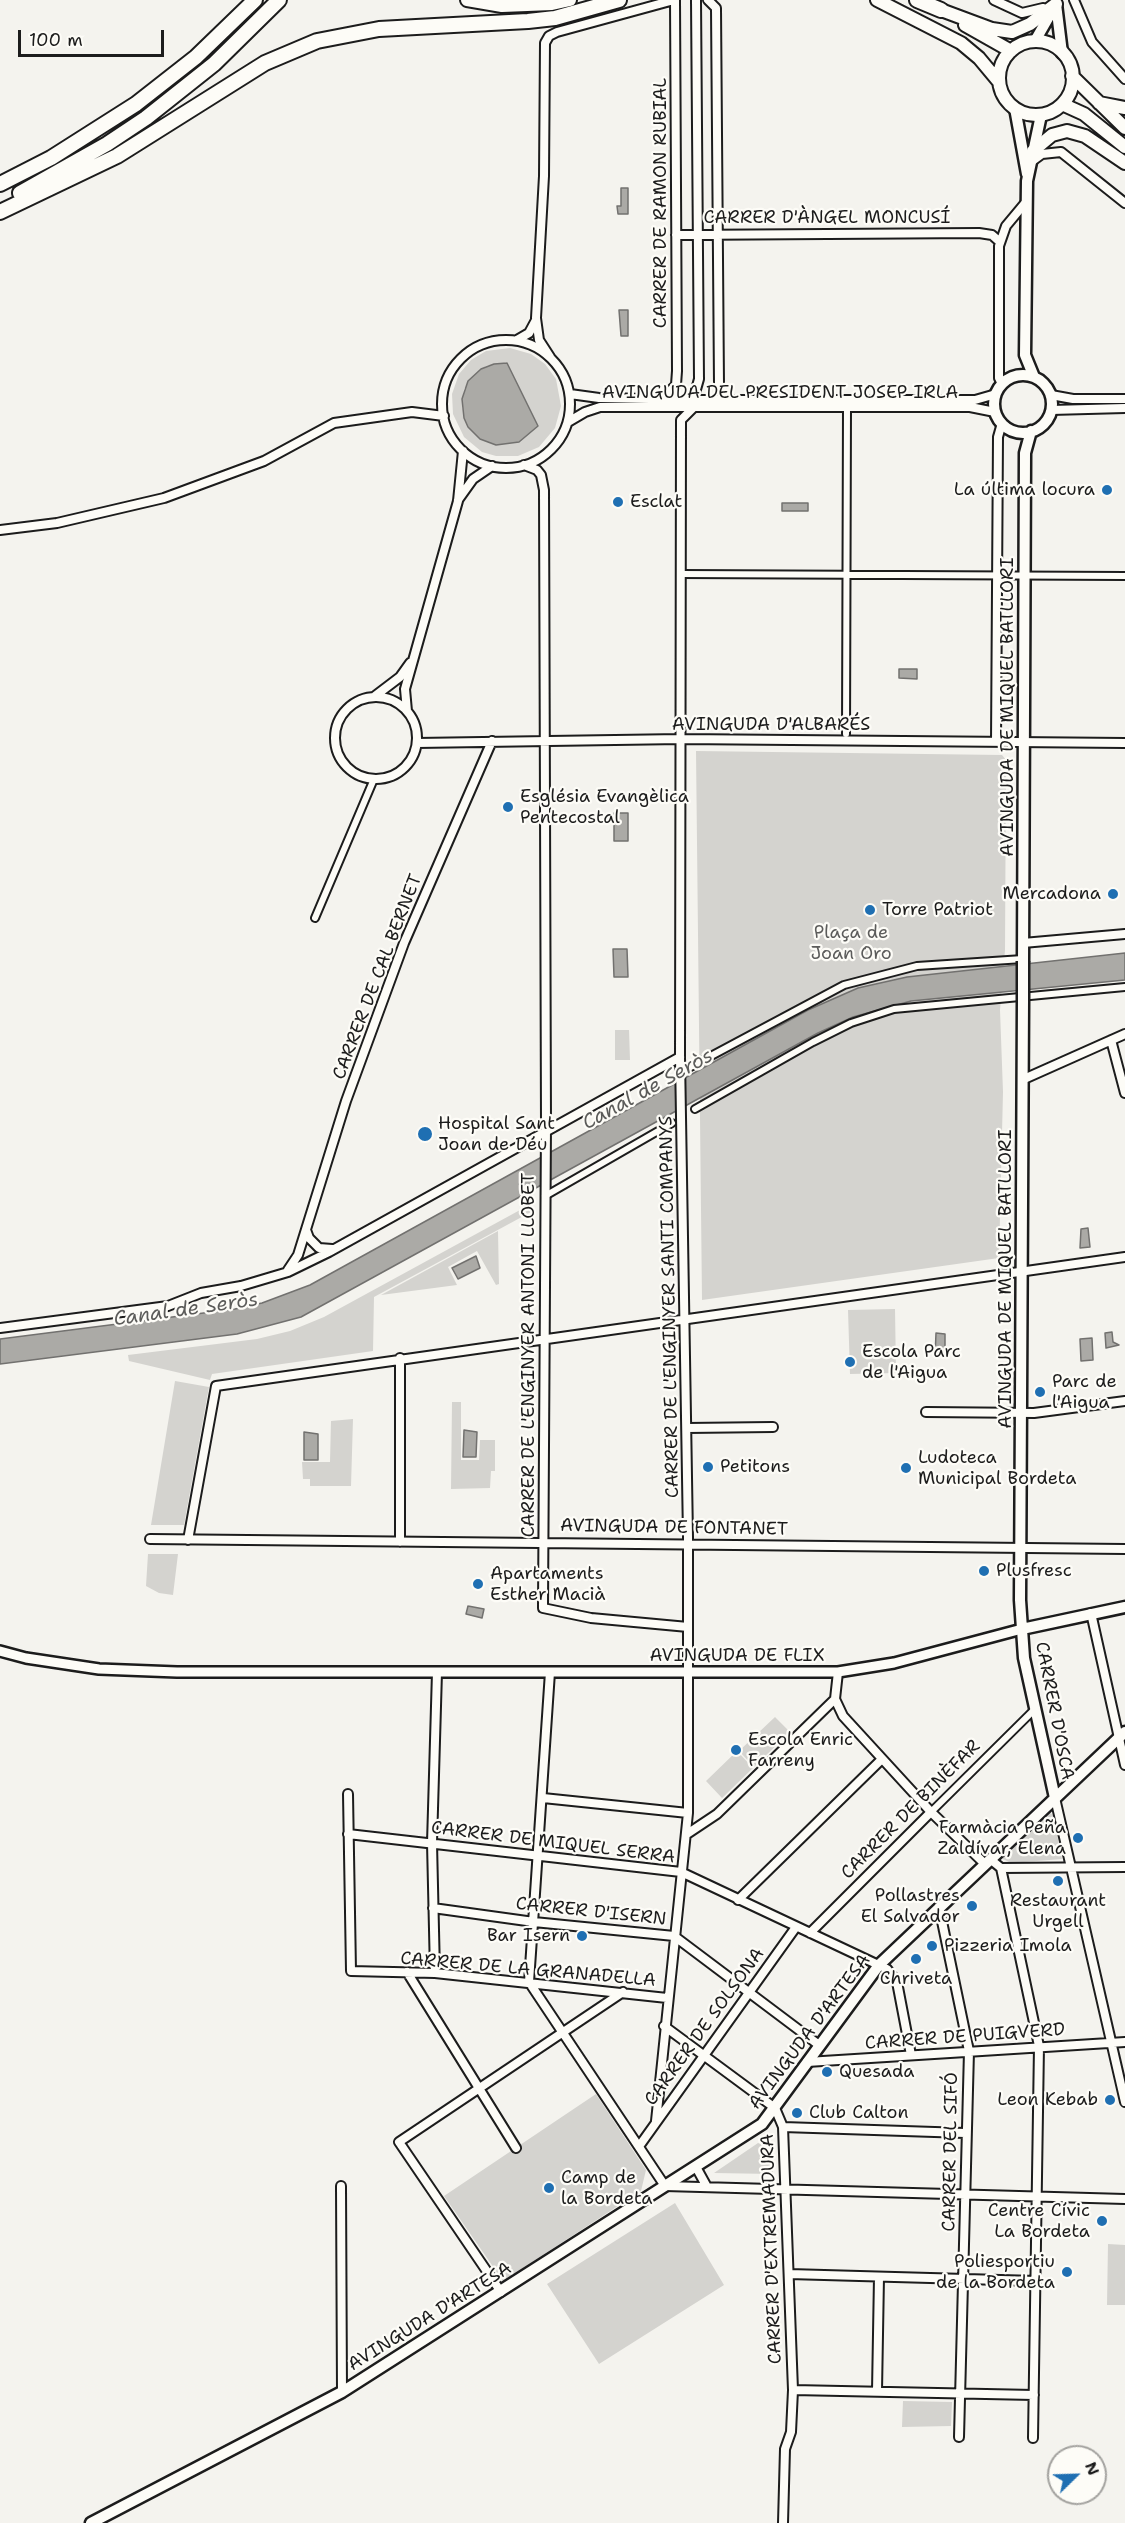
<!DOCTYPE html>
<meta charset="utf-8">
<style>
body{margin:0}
#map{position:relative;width:1125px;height:2523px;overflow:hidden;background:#f4f3ee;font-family:"Shantell Sans",sans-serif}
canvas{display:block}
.north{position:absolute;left:1047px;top:2445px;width:60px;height:60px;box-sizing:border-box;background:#fdfcf7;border:2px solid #a3a29f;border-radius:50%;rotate:67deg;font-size:16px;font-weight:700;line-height:24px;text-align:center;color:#1c1c1c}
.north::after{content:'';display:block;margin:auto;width:21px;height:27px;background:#1f6fb2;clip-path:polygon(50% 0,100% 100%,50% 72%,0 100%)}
.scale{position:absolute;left:18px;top:30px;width:146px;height:27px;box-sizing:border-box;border:3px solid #1c1c1c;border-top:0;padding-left:8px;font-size:18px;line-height:21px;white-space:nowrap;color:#1c1c1c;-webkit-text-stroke:4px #fdfcf7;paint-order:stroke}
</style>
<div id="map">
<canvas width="1125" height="2523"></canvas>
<div class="north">N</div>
<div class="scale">100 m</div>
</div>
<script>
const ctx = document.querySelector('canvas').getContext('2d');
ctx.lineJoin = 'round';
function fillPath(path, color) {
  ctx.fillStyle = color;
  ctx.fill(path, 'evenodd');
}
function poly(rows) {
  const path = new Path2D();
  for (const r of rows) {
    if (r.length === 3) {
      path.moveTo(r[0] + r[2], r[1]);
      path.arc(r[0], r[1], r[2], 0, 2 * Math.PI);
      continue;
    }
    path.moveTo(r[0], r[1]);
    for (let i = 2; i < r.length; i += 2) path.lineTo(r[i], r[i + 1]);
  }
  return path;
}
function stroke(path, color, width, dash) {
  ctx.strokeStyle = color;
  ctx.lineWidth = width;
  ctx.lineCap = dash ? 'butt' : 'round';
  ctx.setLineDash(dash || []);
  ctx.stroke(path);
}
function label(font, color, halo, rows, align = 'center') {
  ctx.font = font + ' "Shantell Sans",sans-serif';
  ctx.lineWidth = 4.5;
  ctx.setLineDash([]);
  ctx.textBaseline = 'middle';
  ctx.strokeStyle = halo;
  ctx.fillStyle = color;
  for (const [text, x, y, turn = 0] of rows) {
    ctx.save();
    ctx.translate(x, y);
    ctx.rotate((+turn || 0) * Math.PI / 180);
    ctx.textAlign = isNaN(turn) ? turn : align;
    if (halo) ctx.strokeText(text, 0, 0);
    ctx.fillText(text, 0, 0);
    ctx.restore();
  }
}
fillPath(poly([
 [510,348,531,354,545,364,556,379,561,406,555,428,539,447,518,456,496,456,482,452,464,437,453,414,452,394,459,374,471,360,486,351],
 [503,363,462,409,464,389,486,366],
 [696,751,1002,755,1006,760,1005,950,1000,1010,1003,1092,999,1258,702,1300],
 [615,1030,629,1030,630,1060,615,1060],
 [531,1204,531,1212,374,1297,373,1351,212,1374,210,1380,129,1361,128,1355,257,1339,290,1331,324,1317],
 [498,1231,499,1284,496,1285,477,1251,448,1267,457,1285,381,1295],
 [895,1309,896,1373,850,1374,848,1310],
 [175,1381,209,1387,184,1525,151,1525],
 [452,1402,461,1402,461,1460,479,1460,480,1440,495,1440,495,1471,491,1471,490,1488,451,1489],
 [353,1419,351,1486,310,1486,310,1479,303,1479,302,1462,330,1462,331,1421],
 [148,1554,178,1554,173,1595,159,1593,146,1586],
 [775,1717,790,1732,754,1767,739,1751],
 [737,1751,753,1768,722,1798,706,1781],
 [1049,1812,1053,1815,1062,1859,1011,1863,1003,1859,1003,1855],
 [596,2094,646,2170,641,2191,503,2281,444,2196],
 [758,2143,772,2148,773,2174,714,2173],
 [675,2203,724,2285,599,2364,547,2284],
 [1108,2244,1125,2245,1125,2305,1107,2305],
 [903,2401,952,2402,951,2426,902,2427]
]), '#d4d3cf');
const water = poly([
 [621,188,628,188,628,214,618,214,617,206,621,206,621,188],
 [619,310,628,310,628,336,621,336,619,310],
 [507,363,538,426,519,442,496,445,480,439,468,427,464,418,462,399,468,381,481,369,494,364,507,363],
 [782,503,808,503,808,511,782,511,782,503],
 [899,669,917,669,917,679,899,678,899,669],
 [614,813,628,813,628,841,614,841,614,813],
 [613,949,627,949,628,977,614,977,613,949],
 [1125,953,1125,980,911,1001,853,1017,818,1033,301,1317,237,1334,0,1364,0,1339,235,1309,262,1303,310,1285,808,1010,858,988,907,977,1125,953],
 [1088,1228,1090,1247,1080,1248,1081,1229,1088,1228],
 [476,1256,480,1268,458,1279,452,1268,476,1256],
 [1112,1332,1113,1342,1119,1345,1106,1348,1105,1333,1112,1332],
 [936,1333,945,1334,945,1357,935,1357,936,1333],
 [1092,1338,1093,1360,1081,1361,1080,1339,1092,1338],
 [464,1430,477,1432,476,1457,463,1457,464,1430],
 [304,1432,318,1434,318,1460,304,1460,304,1432],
 [468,1606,484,1609,482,1618,466,1614,468,1606]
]);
fillPath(water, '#abaaa6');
stroke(water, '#72716f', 1.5);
const pedestrian = poly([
 [680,574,1125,576],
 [846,734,847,407],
 [315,918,374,779],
 [681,1072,844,985,917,966,1023,959],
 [695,1109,813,1042,851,1023,894,1009,1125,987],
 [545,1196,672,1123],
 [931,1812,1035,1709]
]);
const minor = poly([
 [708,0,716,8,719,384,724,400],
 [994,0,1022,13,1043,8],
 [1074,0,1092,42,1125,79],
 [1031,162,1042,154,1061,152,1125,203],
 [676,235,979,233,992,235,1000,242],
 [517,340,529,333,536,320],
 [506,404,64],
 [550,357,539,340,536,318,544,176,545,43,549,36,557,32,674,0],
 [1002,384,999,378,999,246,1006,226,1026,202],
 [570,394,599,398,700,400,975,400,996,394],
 [1051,395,1073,399,1125,399],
 [662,399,676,385,677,371,675,0],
 [693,400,699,379,696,0],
 [1051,410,1125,408],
 [568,422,585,412,600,407,970,407,995,412],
 [524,465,537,470,541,475,544,490,546,1125,543,1608,591,1618,688,1627],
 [458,500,473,479,492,466],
 [0,530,57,523,164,498,264,461,334,423,412,412,444,416],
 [375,696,400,677,410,663],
 [376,738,41],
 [407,711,405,689,458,501,463,451],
 [996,742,998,437,1002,423],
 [417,743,681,739,1125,743],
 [1023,943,1125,934],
 [1111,1040,1125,1093],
 [1024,1079,1125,1034],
 [306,1230,309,1238,319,1248,332,1249],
 [288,1270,298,1255,346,1101,404,943,492,741],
 [0,1328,168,1306,201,1293,241,1286,288,1272,329,1252,680,1057],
 [926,1412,1034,1413,1125,1401],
 [687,1428,773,1427],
 [150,1539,1125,1549],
 [188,1540,216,1386,1125,1257],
 [400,1542,400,1358],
 [1091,1613,1125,1765],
 [550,1672,529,1982,665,2186,1125,2199],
 [838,1672,835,1699,843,1716,931,1812,985,1864],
 [348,1794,351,1971,435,1973,667,1998],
 [543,1798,688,1813],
 [1055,1798,1125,2102],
 [348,1834,681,1872,887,1969,897,1982,911,2055],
 [687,1834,717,1814,835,1699],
 [990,1859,1001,1868,1125,1867],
 [1001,1868,1039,2046,1033,2438],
 [738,1900,882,1759],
 [939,1907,969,2051,959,2437],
 [433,1908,534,1922,674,1936,819,2045],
 [810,1933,931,1812],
 [407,1972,516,2148],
 [435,1973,432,1843,437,1672],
 [664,2026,775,2108,783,2127,793,2390,791,2432,785,2449,783,2523],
 [807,2062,1125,2042],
 [656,2121,688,1813,688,1537,680,1057,681,420,693,408],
 [783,2127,965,2133],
 [640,2145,796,1927],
 [696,2167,707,2187],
 [341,2186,342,2392],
 [789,2274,1036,2281],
 [501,2292,399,2142,623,1992],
 [793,2390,1034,2395],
 [877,2391,879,2277]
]);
const tertiary = poly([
 [0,1651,26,1658,99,1669,177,1672,838,1672,894,1663,1022,1629]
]);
const secondary = poly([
 [1056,4,1062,53],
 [1035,41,1055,6],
 [1015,108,1027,174],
 [1023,404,29],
 [1034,377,1025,355,1027,181,1041,115],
 [1023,961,1025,453,1031,431],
 [1023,1001,1020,1600,1024,1658,1055,1798],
 [1022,1629,1125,1607],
 [91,2523,342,2392,762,2124,879,1965,1125,1732]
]);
const primary = poly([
 [467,0,502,6,552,4,570,0],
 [877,0,961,43,979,58,999,82],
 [941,10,992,29,1012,32,1030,24,1056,4],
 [965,25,1011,51],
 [1036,78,37],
 [1072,76,1125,128],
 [1099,103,1125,108],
 [1062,104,1084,114,1125,147],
 [1033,151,1052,135,1067,131,1085,136,1125,163]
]);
const motorway = poly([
 [917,0,941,10],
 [0,184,51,158,136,104,196,57,255,0],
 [20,193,107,144,146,118,214,64,279,0],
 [0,212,117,156,265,63,317,41,379,29,528,21,555,18,619,0]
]);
stroke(pedestrian, '#1c1c1c', 10);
stroke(minor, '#1c1c1c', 12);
stroke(tertiary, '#1c1c1c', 14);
stroke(secondary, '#1c1c1c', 15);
stroke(primary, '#1c1c1c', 16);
stroke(motorway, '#1c1c1c', 18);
stroke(pedestrian, '#fdfcf7', 6);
stroke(minor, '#fdfcf7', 8);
stroke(tertiary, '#fdfcf7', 9);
stroke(secondary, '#fdfcf7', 10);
stroke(primary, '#fdfcf7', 12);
stroke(motorway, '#fdfcf7', 14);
const secondaryBridge = poly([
 [1023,961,1023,1001]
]);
stroke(secondaryBridge, '#1c1c1c', 15, []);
stroke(secondaryBridge, '#fdfcf7', 10);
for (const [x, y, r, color] of [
 [1107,490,6,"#1f6fb2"],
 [618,502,6,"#1f6fb2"],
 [508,807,6,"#1f6fb2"],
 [1113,894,6,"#1f6fb2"],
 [870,910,6,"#1f6fb2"],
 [425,1134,8,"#1f6fb2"],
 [850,1362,6,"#1f6fb2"],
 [1040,1392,6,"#1f6fb2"],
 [708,1467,6,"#1f6fb2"],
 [906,1468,6,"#1f6fb2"],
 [984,1571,6,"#1f6fb2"],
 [478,1584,6,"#1f6fb2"],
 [736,1750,6,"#1f6fb2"],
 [1078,1838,6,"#1f6fb2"],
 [1058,1881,6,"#1f6fb2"],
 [972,1906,6,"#1f6fb2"],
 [582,1936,6,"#1f6fb2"],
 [932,1946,6,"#1f6fb2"],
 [916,1959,6,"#1f6fb2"],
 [827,2072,6,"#1f6fb2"],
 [1110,2100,6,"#1f6fb2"],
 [797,2113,6,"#1f6fb2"],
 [549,2188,6,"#1f6fb2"],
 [1102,2221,6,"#1f6fb2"],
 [1067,2272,6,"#1f6fb2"]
]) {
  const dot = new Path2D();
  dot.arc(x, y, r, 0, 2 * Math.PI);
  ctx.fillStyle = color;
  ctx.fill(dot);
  stroke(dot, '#fdfcf7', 2);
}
label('18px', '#1c1c1c', '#fdfcf7', [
 ["CARRER DE RAMON RUBIAL",661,203,-90],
 ["CARRER D'ÀNGEL MONCUSÍ",827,218],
 ["AVINGUDA DEL PRESIDENT JOSEP IRLA",780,393],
 ["AVINGUDA DE MIQUEL BATLLORI",1008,707,-90],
 ["AVINGUDA D'ALBARÉS",771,725],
 ["CARRER DE CAL BERNET",378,977,-69],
 ["AVINGUDA DE MIQUEL BATLLORI",1006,1279,-90],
 ["CARRER DE L'ENGINYER SANTI COMPANYS",670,1307,-91],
 ["CARRER DE L'ENGINYER ANTONI LLOBET",529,1355,-90],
 ["AVINGUDA DE FONTANET",674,1528,1],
 ["AVINGUDA DE FLIX",737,1656],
 ["CARRER D'OSCA",1054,1711,79],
 ["CARRER DE BINÈFAR",911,1810,-45],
 ["CARRER DE MIQUEL SERRA",553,1843,7],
 ["CARRER D'ISERN",591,1912,6],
 ["CARRER DE LA GRANADELLA",528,1970,5],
 ["CARRER DE SOLSONA",705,2027,-54],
 ["AVINGUDA D'ARTESA",810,2032,-53],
 ["CARRER DE PUIGVERD",965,2037,-4],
 ["CARRER DEL SIFÓ",951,2152,-89],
 ["CARRER D'EXTREMADURA",772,2249,-92],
 ["AVINGUDA D'ARTESA",430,2317,-32]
]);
label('18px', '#1c1c1c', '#fdfcf7', [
 ["La última locura",1095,490,"right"],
 ["Esclat",630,502],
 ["Església Evangèlica",520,797],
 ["Pentecostal",520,818],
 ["Mercadona",1101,894,"right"],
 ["Torre Patriot",882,910],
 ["Hospital Sant",438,1124],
 ["Joan de Déu",438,1145],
 ["Escola Parc",862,1352],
 ["de l'Aigua",862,1373],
 ["Parc de",1052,1382],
 ["l'Aigua",1052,1403],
 ["Ludoteca",918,1458],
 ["Municipal Bordeta",918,1479],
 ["Petitons",720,1467],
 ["Plusfresc",996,1571],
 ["Apartaments",490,1574],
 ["Esther Macià",490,1595],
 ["Escola Enric",748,1740],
 ["Farreny",748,1761],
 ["Farmàcia Peña",1066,1828,"right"],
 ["Zaldívar, Elena",1066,1849,"right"],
 ["Pollastres",960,1896,"right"],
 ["El Salvador",960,1917,"right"],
 ["Restaurant",1058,1901,"center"],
 ["Urgell",1058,1922,"center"],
 ["Bar Isern",570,1936,"right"],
 ["Pizzeria Imola",944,1946],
 ["Chriveta",916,1979,"center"],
 ["Quesada",839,2072],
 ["Leon Kebab",1098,2100,"right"],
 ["Club Calton",809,2113],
 ["Camp de",561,2178],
 ["la Bordeta",561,2199],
 ["Centre Cívic",1090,2211,"right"],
 ["La Bordeta",1090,2232,"right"],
 ["Poliesportiu",1055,2262,"right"],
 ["de la Bordeta",1055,2283,"right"]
], 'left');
label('18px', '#5c5c5b', '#fdfcf7', [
 ["Plaça de",851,933],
 ["Joan Oro",851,954]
]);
label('italic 20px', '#5c5c5a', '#fdfcf7', [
 ["Canal de Seròs",648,1090,-29],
 ["Canal de Seròs",186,1310,-8]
]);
</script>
